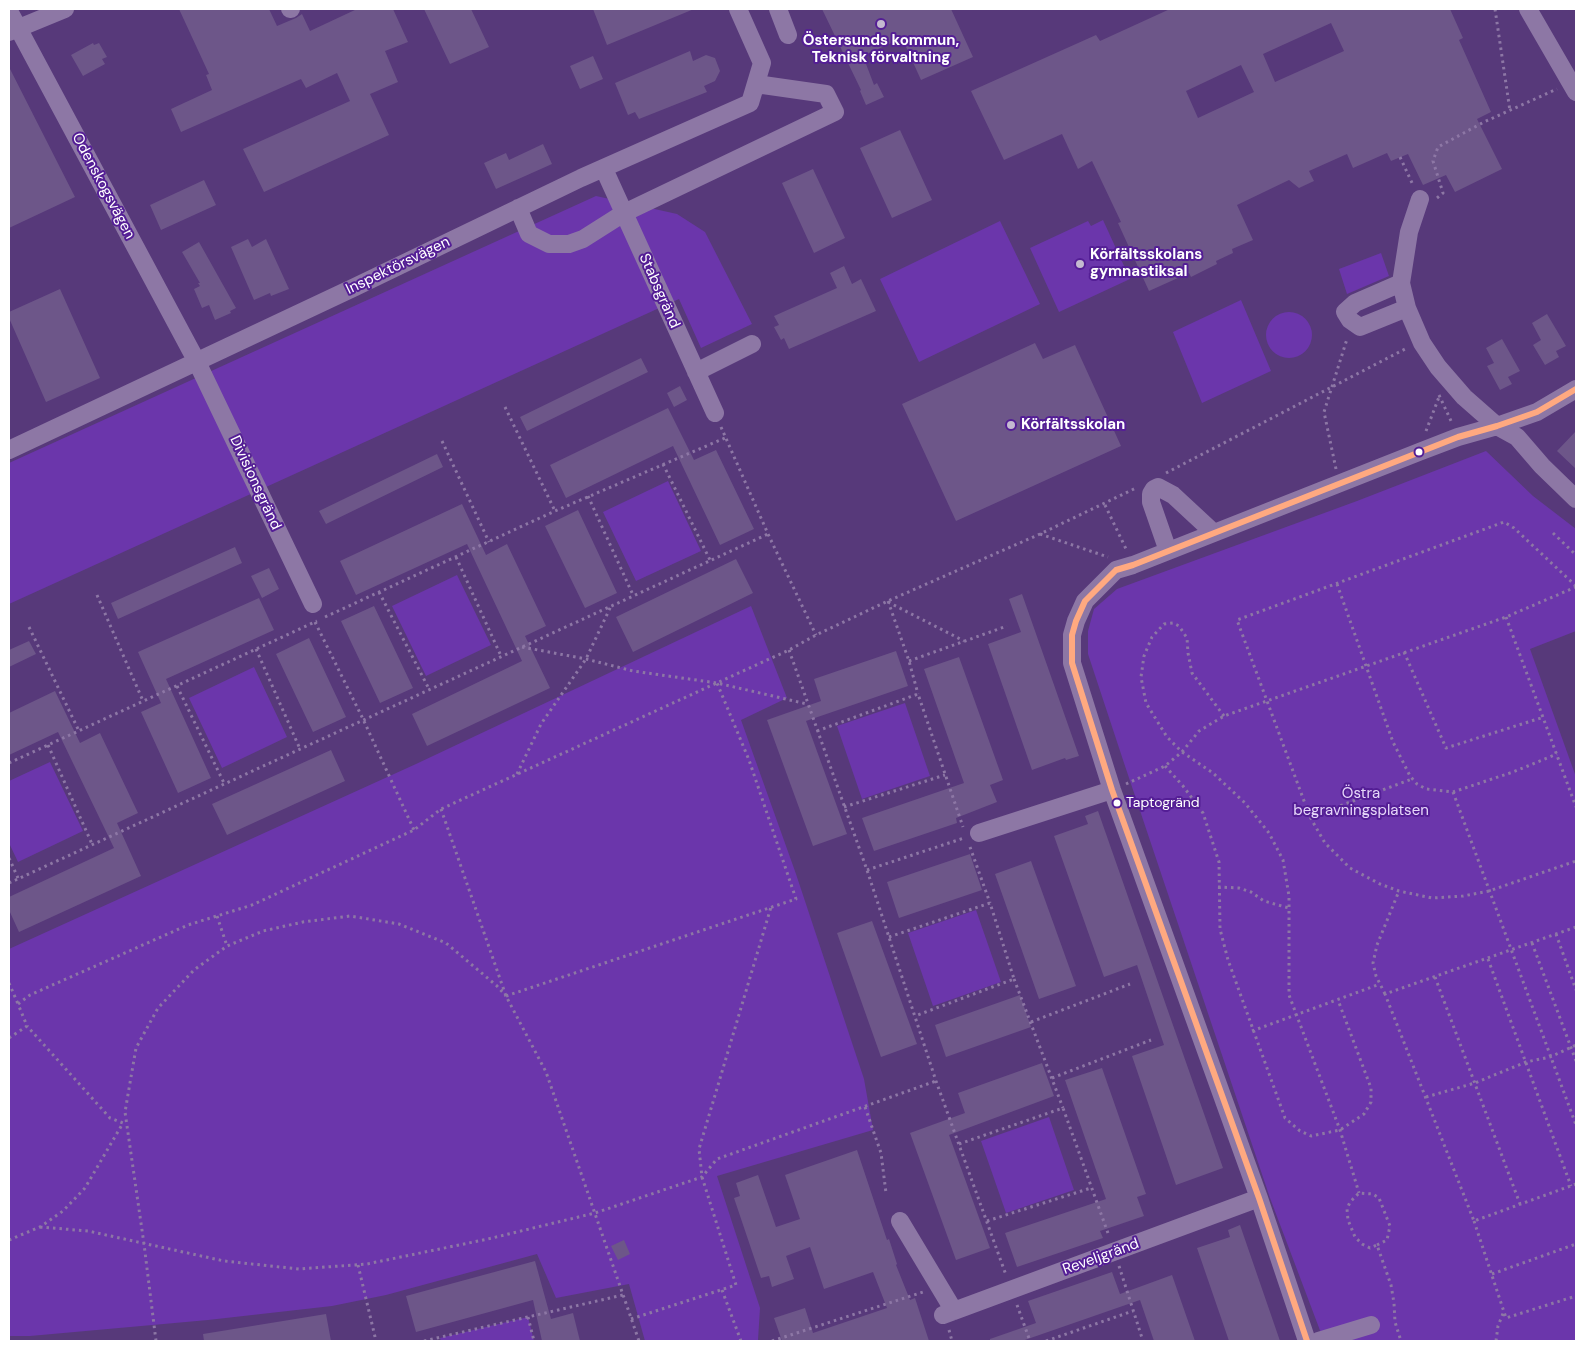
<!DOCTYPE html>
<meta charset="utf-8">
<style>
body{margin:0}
#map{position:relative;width:1585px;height:1350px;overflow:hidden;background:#57397a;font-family:"DM Sans",sans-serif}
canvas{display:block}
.frame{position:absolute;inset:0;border:10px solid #fff;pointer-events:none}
</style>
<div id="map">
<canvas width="1585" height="1350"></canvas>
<div class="frame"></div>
</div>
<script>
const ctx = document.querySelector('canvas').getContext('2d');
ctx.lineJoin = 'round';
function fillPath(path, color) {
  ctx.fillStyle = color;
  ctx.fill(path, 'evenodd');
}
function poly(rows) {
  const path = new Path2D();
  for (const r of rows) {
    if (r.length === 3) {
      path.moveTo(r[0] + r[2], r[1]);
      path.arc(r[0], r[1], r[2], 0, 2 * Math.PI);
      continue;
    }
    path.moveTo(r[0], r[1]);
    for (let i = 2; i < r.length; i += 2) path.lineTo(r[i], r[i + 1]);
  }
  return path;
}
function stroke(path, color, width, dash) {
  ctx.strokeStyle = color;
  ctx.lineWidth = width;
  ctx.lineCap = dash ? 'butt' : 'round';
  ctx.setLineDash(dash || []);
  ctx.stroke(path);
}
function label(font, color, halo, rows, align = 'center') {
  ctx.font = font + ' "DM Sans",sans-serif';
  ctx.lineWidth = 4;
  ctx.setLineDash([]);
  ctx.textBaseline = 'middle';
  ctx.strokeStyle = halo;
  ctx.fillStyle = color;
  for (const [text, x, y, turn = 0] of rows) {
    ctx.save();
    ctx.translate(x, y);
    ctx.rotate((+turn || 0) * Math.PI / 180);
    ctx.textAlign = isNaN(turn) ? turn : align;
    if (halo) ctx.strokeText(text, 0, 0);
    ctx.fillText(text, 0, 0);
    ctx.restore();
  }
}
fillPath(poly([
 [596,196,677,214,705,232,752,324,701,348,679,299,9,604,9,463],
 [1103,220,1130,279,1059,312,1030,248,1088,221,1091,226],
 [1000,221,1040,304,919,362,880,279],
 [1381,253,1389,276,1347,294,1339,269],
 [1241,300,1271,371,1202,403,1173,332],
 [1289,335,23],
 [1486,451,1533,496,1576,529,1576,631,1530,649,1576,777,1576,1341,1324,1341,1270,1198,1124,763,1088,654,1088,631,1094,609,1117,589,1357,501],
 [668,481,701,551,636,581,603,512],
 [457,575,491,645,426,676,392,606],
 [751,606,787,698,741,720,796,874,864,1079,873,1130,717,1176,760,1308,758,1340,753,1341,645,1341,629,1284,556,1298,537,1254,386,1295,332,1306,208,1320,30,1336,9,1336,9,949,416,764],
 [254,667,287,737,222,768,189,698],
 [905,703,930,776,862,799,837,726],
 [50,762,83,831,18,862,9,843,9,781],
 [976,910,1001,982,933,1006,908,933],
 [1049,1117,1074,1190,1006,1213,981,1141],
 [528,1317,534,1341,441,1341,440,1338]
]), '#6b36ab');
fillPath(poly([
 [179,9,269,9,277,26,296,18,302,14,310,31,357,9,393,9,408,42,385,51,398,82,370,94,389,135,264,192,243,149,350,101,337,73,306,88,301,79,181,132,171,109,212,90,206,75,209,74],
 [424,9,471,9,489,47,450,64],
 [593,9,694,9,607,45],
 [822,9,951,9,973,57,921,80,902,38,863,56,874,85,877,83,884,97,866,105,860,91,861,90],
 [1170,9,1450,9,1463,38,1459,40,1491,112,1477,119,1502,169,1455,192,1446,175,1423,185,1408,154,1391,161,1387,153,1353,168,1347,154,1309,171,1314,181,1299,188,1289,180,1237,205,1253,240,1232,249,1233,253,1216,261,1217,264,1191,277,1189,273,1149,291,1118,223,1121,222,1092,161,1078,169,1062,134,1004,160,971,91,1096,35,1100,41],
 [1331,23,1344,51,1275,82,1263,54],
 [1241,65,1254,92,1198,118,1186,91],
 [93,43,94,45,99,43,107,57,102,59,105,64,83,76,71,55],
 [690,51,693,61,706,55,715,58,720,71,715,81,704,86,707,92,639,119,635,112,628,115,615,83],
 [593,56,603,79,580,89,570,66],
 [9,67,75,197,9,228],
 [900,130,932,200,892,218,860,148],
 [543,144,552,164,496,189,484,163,506,153,509,160],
 [813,169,845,238,814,253,782,183],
 [204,180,216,205,161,230,150,205],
 [248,239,252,247,266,239,289,289,271,296,270,293,254,300,231,247],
 [199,242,236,308,230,311,231,313,215,320,209,305,202,308,194,289,200,286,198,283,200,283,182,252],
 [844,266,852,284,861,279,876,311,789,349,784,338,781,340,774,327,779,325,774,316,837,288,830,273],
 [60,289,100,378,46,402,9,318,9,312],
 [1547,314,1566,346,1556,351,1559,357,1545,365,1533,345,1541,340,1532,323],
 [1502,339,1520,371,1508,377,1512,384,1500,390,1487,366,1494,363,1486,348],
 [1035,343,1043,359,1075,345,1121,446,956,521,902,404],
 [641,358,648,372,527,431,520,417],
 [680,386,687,400,674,407,667,393],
 [668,408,694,460,716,450,754,529,720,545,673,446,566,498,550,465],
 [1576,431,1576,469,1557,451],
 [437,454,443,467,326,524,319,511],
 [462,504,486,555,507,544,546,626,525,636,550,688,427,746,412,714,522,661,467,544,356,595,340,561],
 [578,510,617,593,585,608,545,526],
 [235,547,242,563,118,619,111,603],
 [736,559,753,593,633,652,616,617],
 [269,568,279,589,262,598,251,576],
 [1022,594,1079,756,1066,760,1065,758,1032,770,988,644,1021,632,1009,599],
 [259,598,274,630,166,679,211,778,178,793,141,712,161,703,138,652],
 [374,606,413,688,380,703,341,621],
 [309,638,346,717,313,732,276,654],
 [29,641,36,654,9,667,9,650],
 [896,651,908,686,806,721,847,834,813,846,767,720,821,701,814,679],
 [959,657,1003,780,990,785,997,802,956,818,957,823,874,851,862,818,964,783,924,669],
 [55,691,80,743,100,733,138,813,117,823,141,876,19,932,9,910,9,897,114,848,58,732,9,755,9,713],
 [331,750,345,781,227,835,212,804],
 [1098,811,1223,1168,1176,1185,1132,1056,1164,1045,1137,965,1104,977,1054,836,1088,824,1085,816],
 [970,854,982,890,899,918,887,882],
 [1031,861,1076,986,1039,999,995,874],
 [872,921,917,1044,881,1057,837,933],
 [1020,995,1031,1027,946,1057,935,1025],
 [1042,1063,1054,1096,949,1135,990,1248,956,1260,910,1133,965,1113,958,1093],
 [1102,1068,1146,1194,1137,1197,1144,1216,1100,1231,1103,1238,1017,1267,1005,1233,1106,1199,1065,1080],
 [857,1150,887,1240,889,1239,897,1264,896,1265,910,1300,915,1298,929,1341,782,1341,774,1318,805,1308,813,1333,887,1308,873,1272,824,1289,810,1247,786,1256,794,1279,772,1287,769,1276,761,1278,734,1198,740,1196,736,1183,758,1175,776,1227,800,1219,785,1175],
 [1240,1225,1280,1341,1229,1341,1197,1248,1230,1237,1228,1230],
 [624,1240,630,1254,618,1260,611,1246],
 [535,1261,551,1319,573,1313,580,1341,542,1341,533,1300,416,1332,406,1296],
 [1112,1272,1120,1294,1172,1275,1195,1341,1154,1341,1140,1300,1022,1341,990,1341,990,1339,1036,1323,1028,1301],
 [326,1314,331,1341,204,1341,203,1334]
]), '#6d5689');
stroke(poly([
 [1495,9,1510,111],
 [1400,157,1413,185],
 [1437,198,1443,193,1433,161,1438,147,1484,122,1557,89],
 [1439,395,1452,423],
 [505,407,555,511],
 [721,427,768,534,816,635],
 [1426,431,1439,397],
 [442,441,489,542],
 [663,464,710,560],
 [1336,469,1324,412,1347,339],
 [1166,473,1407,348],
 [588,496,633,595],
 [1105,505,1127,551],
 [1553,533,1576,555],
 [1040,534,1108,557],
 [456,557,501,656],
 [1337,584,1393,742,1410,776,1417,784,1426,789,1453,792,1513,772,1557,754],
 [1576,586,1514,528,1504,522,1237,620,1310,817,1325,843,1350,868,1380,884,1399,891,1432,898,1463,896,1489,891,1576,861],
 [379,592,429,689],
 [97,595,143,701],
 [888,601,909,661,918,694],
 [888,602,964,641],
 [325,617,555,511,725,438],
 [1506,617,1576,807],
 [315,622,363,719,414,830],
 [29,627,79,731],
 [522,647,586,659,633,671,717,683,807,704],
 [256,649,300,749],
 [789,650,867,870,936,1081,1006,1275],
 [1404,652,1446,748,1544,717],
 [909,661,1007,626],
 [177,686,224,783],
 [1224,716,1192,673,1188,653,1187,638,1179,626,1173,623,1164,624,1152,637,1144,656,1141,677,1146,703,1167,737,1182,752,1213,773,1245,803,1269,833,1283,860,1289,896,1289,995,1340,1130,1359,1193],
 [817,731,918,694,963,827],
 [48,745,92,844],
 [9,763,317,621],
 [1165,766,1183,786,1203,813,1219,862,1220,929,1228,960,1285,1118,1300,1131,1311,1136,1340,1130,1364,1114,1371,1102,1371,1088,1338,1000],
 [517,774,541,724,586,659,611,606],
 [1126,784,1165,766,1182,752,1199,731,1224,716,1506,617,1576,587],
 [1453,792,1576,1125],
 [844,807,945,775],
 [441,809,506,996,546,1072,639,1341],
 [1310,817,1412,779],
 [970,847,990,903],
 [9,858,18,878],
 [867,870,964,838],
 [9,883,768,534],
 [1218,887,1239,888,1251,892,1264,901,1289,908],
 [217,916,227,946],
 [1576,927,1385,994,1474,1221,1576,1184],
 [1556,934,1576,990],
 [889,937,990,903,1014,979,915,1016],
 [1532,943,1576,1061],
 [1488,959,1571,1186],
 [1435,977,1520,1204],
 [1014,979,1063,1108],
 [9,983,18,1004],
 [1385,994,1376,976,1373,963,1377,945,1399,891],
 [506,996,796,899,749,760,717,683],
 [1031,1022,1130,984],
 [1252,1031,1380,984],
 [9,1038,27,1026,18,1004,30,995,188,925,252,905,414,830,441,809,789,650,816,635,888,601,1040,534,1136,488],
 [1052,1078,1151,1040],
 [1426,1097,1475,1083,1526,1062,1550,1057,1576,1045],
 [865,1107,881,1153,886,1193],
 [959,1144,1063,1108,1109,1236],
 [987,1221,1091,1188],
 [1474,1221,1506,1318,1576,1296],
 [40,1227,88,1231,224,1261,299,1269,367,1264,488,1239,595,1213,702,1177,717,1159,936,1081],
 [9,1240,40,1227,63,1211,85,1188,123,1123,110,1118,27,1026],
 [1377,1245,1387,1240,1390,1226,1379,1198,1373,1194,1359,1193,1350,1202,1347,1209,1348,1220,1355,1237,1362,1244,1370,1248,1377,1245,1391,1285,1394,1303,1395,1322,1401,1341],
 [358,1265,376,1341],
 [1119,1266,1143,1341],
 [1492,1274,1576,1244],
 [722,1290,741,1341],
 [1017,1305,1030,1341],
 [528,1317,534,1341],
 [631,1319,736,1285,702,1177,699,1149,771,907],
 [949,1330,952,1341],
 [156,1341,144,1244,125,1112,136,1048,158,1008,194,970,227,946,263,931,303,922,350,916,399,924,446,943,497,986,506,996],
 [424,1341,623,1295],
 [772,1341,923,1292],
 [1046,1341,1133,1311],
 [1496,1341,1498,1326,1504,1311]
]), '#8d77a5', 3, [2.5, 4]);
stroke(poly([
 [290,9,291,9],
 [778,9,788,35],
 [1528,9,1576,92],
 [9,11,197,362,313,604],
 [9,32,65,9],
 [604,169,715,413],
 [1420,199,1409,232,1401,283,1407,308,1422,343,1438,367,1464,397,1497,426,1517,437,1542,466,1576,499],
 [518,208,529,234,549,244,569,244,583,239,624,213,835,112,826,94,756,84],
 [1401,283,1355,303,1345,312,1350,320,1360,327,1407,308],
 [696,372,752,344],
 [9,450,355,287,581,178,750,103,762,63,738,9],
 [1168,551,1151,502,1151,494,1154,489,1158,487,1173,495,1214,533],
 [979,833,1112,790],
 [900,1221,954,1311],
 [943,1315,1259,1198],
 [1307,1341,1259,1198,1112,790,1072,663,1072,635,1076,621,1085,601,1116,570,1133,565,1419,452,1458,437,1497,426,1537,412,1576,389],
 [1318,1341,1371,1325]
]), '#8d77a5', 18);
stroke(poly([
 [1307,1341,1259,1198,1112,790,1072,663,1072,635,1076,621,1085,601,1116,570,1133,565,1458,437,1497,426,1537,412,1576,389]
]), '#ffa980', 6);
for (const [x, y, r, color] of [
 [881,24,5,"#c4bad0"],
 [1080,264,5,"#c4bad0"],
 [1011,425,5,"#c4bad0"],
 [1419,452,4.5,"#fff"],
 [1117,803,4.5,"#fff"]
]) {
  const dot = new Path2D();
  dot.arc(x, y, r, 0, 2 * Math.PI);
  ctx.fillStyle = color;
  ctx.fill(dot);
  stroke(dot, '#541e95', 2);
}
label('14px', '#fff', '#541e95', [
 ["Taptogränd",1126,803]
], 'left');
label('bold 15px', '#fff', '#541e95', [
 ["Östersunds kommun,",881,41,"center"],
 ["Teknisk förvaltning",881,58,"center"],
 ["Körfältsskolans",1090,255],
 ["gymnastiksal",1090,272],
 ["Körfältsskolan",1021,425]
], 'left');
label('15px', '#fff', '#541e95', [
 ["Odenskogsvägen",103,186,62],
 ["Inspektörsvägen",398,266,-26],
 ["Stabsgränd",659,291,66],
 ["Divisionsgränd",255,483,65],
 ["Reveljgränd",1101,1257,-20]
]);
label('15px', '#e7d8fa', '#541e95', [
 ["Östra",1361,794],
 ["begravningsplatsen",1361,811]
]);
</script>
